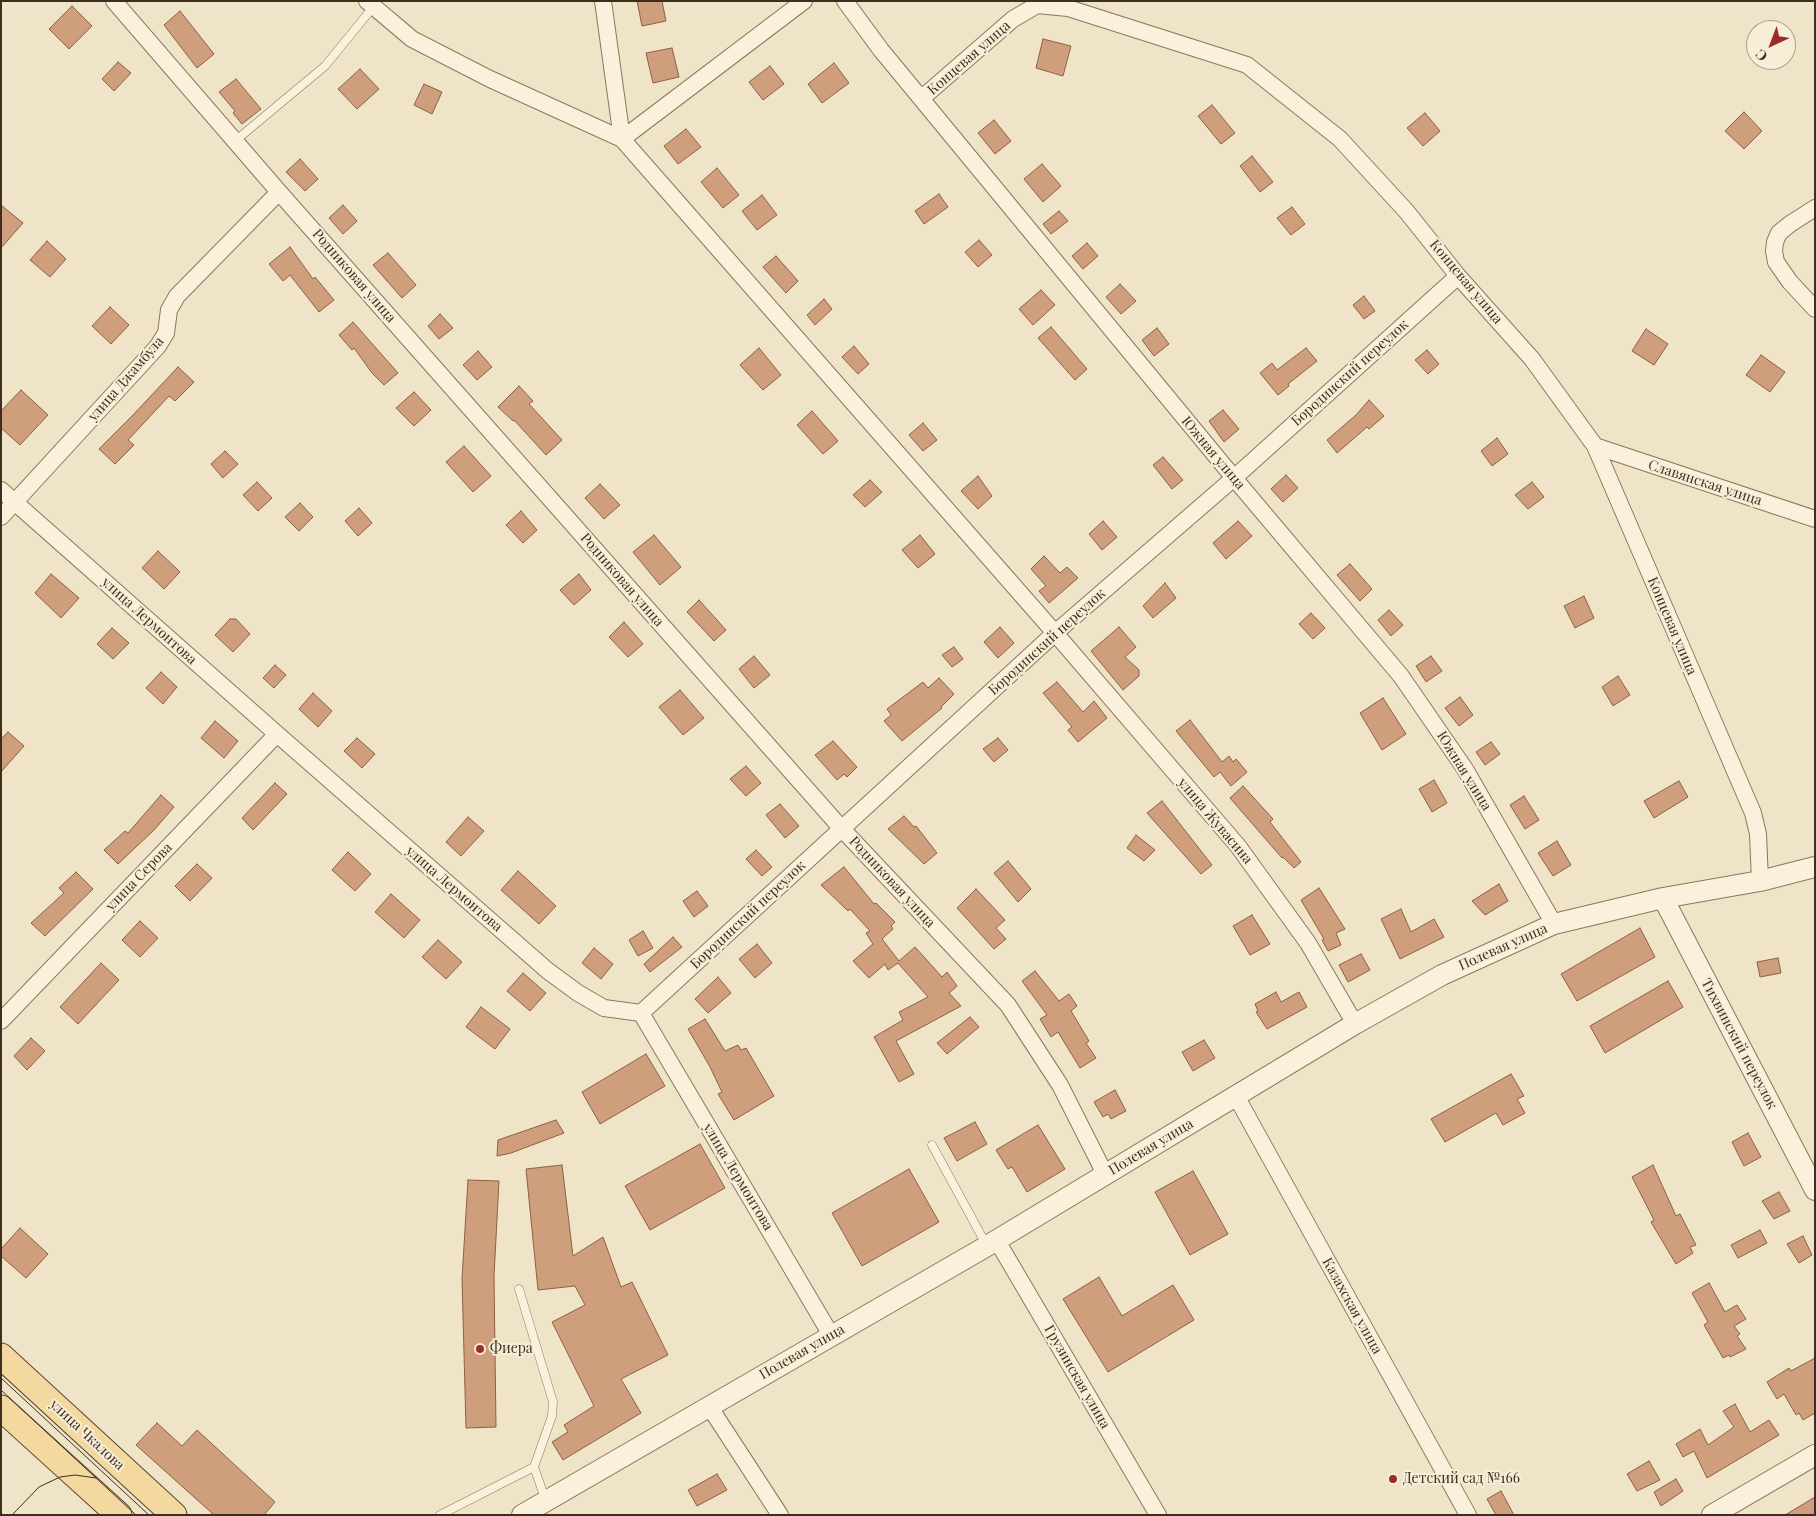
<!DOCTYPE html>
<meta charset="utf-8">
<style>
body{margin:0}
#map{position:relative;width:1816px;height:1516px;overflow:hidden;background:#f0e4c8;font-family:"Playfair Display",serif}
canvas{display:block}
.frame{position:absolute;inset:0;border:2px solid #3d2e20;pointer-events:none}
.north{position:absolute;left:1746px;top:20px;width:50px;height:50px;box-sizing:border-box;background:#f7eed8;border:1px solid #ada18e;border-radius:50%;rotate:223deg;font-size:14px;font-weight:700;line-height:20px;text-align:center;color:#3d2e20}
.north::after{content:'';display:block;margin:auto;width:18px;height:22px;background:#9e2a2b;clip-path:polygon(50% 0,100% 100%,50% 72%,0 100%)}
</style>
<div id="map">
<canvas width="1816" height="1516"></canvas>
<div class="frame"></div>
<div class="north">С</div>
</div>
<script>
const ctx = document.querySelector('canvas').getContext('2d');
ctx.lineJoin = 'round';
function fillPath(path, color) {
  ctx.fillStyle = color;
  ctx.fill(path, 'evenodd');
}
function poly(rows) {
  const path = new Path2D();
  for (const r of rows) {
    path.moveTo(r[0], r[1]);
    for (let i = 2; i < r.length; i += 2) path.lineTo(r[i], r[i + 1]);
  }
  return path;
}
function stroke(path, color, width, dash) {
  ctx.strokeStyle = color;
  ctx.lineWidth = width;
  ctx.lineCap = dash ? 'butt' : 'round';
  ctx.setLineDash(dash || []);
  ctx.stroke(path);
}
function label(font, color, halo, rows, align = 'center') {
  ctx.font = font + ' "Playfair Display",serif';
  ctx.lineWidth = 4;
  ctx.setLineDash([]);
  ctx.textBaseline = 'middle';
  ctx.strokeStyle = halo;
  ctx.fillStyle = color;
  for (const [text, x, y, turn = 0] of rows) {
    ctx.save();
    ctx.translate(x, y);
    ctx.rotate((+turn || 0) * Math.PI / 180);
    ctx.textAlign = isNaN(turn) ? turn : align;
    if (halo) ctx.strokeText(text, 0, 0);
    ctx.fillText(text, 0, 0);
    ctx.restore();
  }
}
const building = poly([
 [637,1,662,1,666,21,642,26,637,1],
 [72,6,92,26,69,49,49,29,72,6],
 [180,11,214,54,197,68,164,25,180,11],
 [1043,39,1071,46,1063,76,1036,68,1043,39],
 [672,48,679,77,653,83,646,53,672,48],
 [118,62,131,73,114,91,102,79,118,62],
 [834,63,849,83,822,103,808,84,834,63],
 [770,66,784,84,763,100,749,82,770,66],
 [360,69,379,89,357,109,338,89,360,69],
 [236,79,261,109,242,124,233,113,235,111,219,92,236,79],
 [424,84,442,92,432,114,414,105,424,84],
 [1212,105,1235,133,1221,144,1198,116,1212,105],
 [1744,112,1762,131,1744,149,1725,131,1744,112],
 [1425,113,1440,131,1423,146,1407,128,1425,113],
 [994,120,1011,141,995,154,978,133,994,120],
 [686,129,701,147,678,164,664,146,686,129],
 [1252,156,1273,182,1260,192,1240,166,1252,156],
 [300,159,318,179,305,191,286,172,300,159],
 [1042,164,1061,186,1043,202,1024,179,1042,164],
 [717,168,739,195,723,208,701,182,717,168],
 [939,194,948,207,924,224,915,211,939,194],
 [762,195,777,215,757,230,742,211,762,195],
 [1,205,23,223,1,248,1,205],
 [343,205,357,221,343,234,329,218,343,205],
 [1292,207,1305,224,1291,235,1277,218,1292,207],
 [1059,211,1068,221,1051,234,1043,224,1059,211],
 [979,240,992,255,978,267,965,252,979,240],
 [47,241,66,259,50,277,30,260,47,241],
 [1087,243,1098,256,1083,269,1072,256,1087,243],
 [290,247,313,279,315,277,334,300,319,312,290,275,283,281,269,264,290,247],
 [388,253,416,285,402,298,373,265,388,253],
 [776,256,798,281,786,293,763,267,776,256],
 [1120,284,1136,301,1121,314,1106,297,1120,284],
 [1041,290,1055,305,1033,325,1019,309,1041,290],
 [1364,296,1375,311,1364,319,1353,305,1364,296],
 [824,299,832,309,815,325,807,315,824,299],
 [110,307,129,325,111,344,92,326,110,307],
 [440,314,453,328,439,339,428,326,440,314],
 [353,322,398,373,384,385,372,373,354,348,352,350,339,335,353,322],
 [1051,327,1087,369,1075,380,1038,338,1051,327],
 [1157,328,1169,344,1154,356,1142,340,1157,328],
 [1646,329,1668,344,1654,365,1632,351,1646,329],
 [854,346,869,364,858,374,842,357,854,346],
 [759,348,781,375,763,390,740,365,759,348],
 [1306,348,1317,361,1288,384,1289,386,1278,395,1260,373,1272,363,1277,370,1306,348],
 [1427,350,1439,364,1428,374,1415,360,1427,350],
 [478,351,492,367,477,380,463,365,478,351],
 [1761,355,1785,372,1770,392,1746,375,1761,355],
 [178,367,194,382,175,401,169,396,128,440,134,445,115,464,99,449,133,415,178,367],
 [519,386,533,401,529,404,562,440,546,455,514,420,513,421,498,407,519,386],
 [21,390,48,415,20,445,1,428,1,411,21,390],
 [414,392,431,410,414,426,396,408,414,392],
 [1369,400,1384,416,1369,429,1367,427,1337,453,1327,440,1356,415,1369,400],
 [1223,410,1239,429,1224,442,1209,421,1223,410],
 [812,411,838,441,823,454,797,425,812,411],
 [923,423,937,440,923,451,909,435,923,423],
 [1497,438,1508,454,1492,466,1481,451,1497,438],
 [464,446,491,476,473,492,446,462,464,446],
 [225,451,238,464,223,478,211,464,225,451],
 [1163,457,1183,480,1172,489,1153,465,1163,457],
 [1286,475,1298,488,1283,502,1271,489,1286,475],
 [978,476,992,496,978,509,961,491,978,476],
 [870,480,882,492,865,507,853,495,870,480],
 [257,482,272,498,258,511,243,495,257,482],
 [1532,482,1544,497,1528,509,1515,495,1532,482],
 [600,484,620,505,604,519,585,498,600,484],
 [300,503,313,517,299,531,285,517,300,503],
 [359,508,372,523,358,536,345,521,359,508],
 [521,511,537,530,523,543,506,525,521,511],
 [1103,521,1117,537,1102,550,1089,534,1103,521],
 [1238,521,1252,536,1226,559,1213,543,1238,521],
 [654,535,681,567,660,585,633,552,654,535],
 [920,535,935,554,918,568,902,550,920,535],
 [158,551,180,572,164,589,142,568,158,551],
 [1044,556,1060,573,1067,567,1078,578,1049,603,1039,591,1046,586,1031,569,1044,556],
 [1350,564,1372,589,1360,601,1337,575,1350,564],
 [51,574,79,598,61,618,35,593,51,574],
 [579,574,591,590,574,605,560,590,579,574],
 [1165,583,1176,598,1153,618,1143,606,1165,583],
 [1584,596,1594,618,1575,628,1564,606,1584,596],
 [699,600,726,630,714,641,687,612,699,600],
 [1389,610,1403,625,1391,636,1378,620,1389,610],
 [1311,613,1325,628,1313,639,1299,624,1311,613],
 [230,619,236,619,250,634,233,652,215,635,230,619],
 [624,622,643,644,628,657,609,637,624,622],
 [1000,627,1014,643,998,658,984,642,1000,627],
 [1119,627,1136,647,1125,657,1139,670,1139,676,1123,690,1091,651,1119,627],
 [112,628,129,643,113,659,97,644,112,628],
 [954,647,963,659,952,667,942,655,954,647],
 [754,656,770,675,754,688,739,669,754,656],
 [1431,656,1442,671,1426,682,1416,666,1431,656],
 [275,665,286,675,274,688,263,678,275,665],
 [161,672,177,687,163,704,146,688,161,672],
 [1618,676,1630,695,1613,706,1602,687,1618,676],
 [939,678,954,694,941,707,942,708,902,741,884,721,891,715,887,709,923,682,928,688,939,678],
 [1057,682,1083,712,1094,701,1107,718,1078,742,1068,730,1072,727,1043,693,1057,682],
 [680,690,704,718,683,735,659,707,680,690],
 [313,693,332,711,318,727,299,709,313,693],
 [1460,697,1473,715,1459,726,1445,708,1460,697],
 [1383,698,1406,734,1382,750,1360,713,1383,698],
 [1190,720,1222,762,1229,756,1233,762,1236,759,1247,772,1231,786,1220,772,1214,777,1176,731,1190,720],
 [215,721,238,741,224,758,201,738,215,721],
 [8,732,24,746,1,772,1,739,8,732],
 [357,738,375,754,362,768,344,751,357,738],
 [998,738,1008,750,994,762,983,749,998,738],
 [833,741,857,767,847,777,844,774,837,780,815,755,833,741],
 [1491,742,1500,754,1485,765,1476,752,1491,742],
 [746,766,761,783,746,796,730,779,746,766],
 [1434,780,1447,803,1432,812,1419,789,1434,780],
 [1679,781,1688,797,1654,818,1644,801,1679,781],
 [275,783,287,794,253,830,242,818,275,783],
 [1243,786,1273,819,1270,822,1301,862,1294,868,1283,857,1282,858,1230,798,1243,786],
 [161,795,174,807,154,830,118,864,104,850,125,831,128,833,161,795],
 [1524,796,1539,820,1525,829,1510,805,1524,796],
 [1162,801,1212,865,1201,874,1147,813,1162,801],
 [780,804,799,826,785,838,766,815,780,804],
 [904,816,914,827,916,826,937,853,924,864,888,829,904,816],
 [468,817,484,831,461,856,446,842,468,817],
 [1136,835,1155,850,1144,861,1127,848,1136,835],
 [1557,841,1571,865,1553,876,1538,853,1557,841],
 [756,850,772,867,762,876,746,859,756,850],
 [348,852,371,874,355,891,332,870,348,852],
 [1008,861,1031,889,1018,902,994,873,1008,861],
 [197,864,212,878,190,901,175,886,197,864],
 [844,867,874,904,876,903,895,922,891,926,893,929,882,939,899,961,915,947,942,977,947,972,957,986,949,993,961,1006,896,1041,914,1074,899,1082,874,1037,903,1020,899,1012,928,997,898,963,888,970,885,964,869,978,853,961,873,944,866,933,870,931,850,909,848,911,821,885,844,867],
 [518,871,556,906,539,924,501,890,518,871],
 [76,872,93,889,45,936,31,923,64,893,59,888,76,872],
 [1499,884,1508,901,1485,915,1472,901,1499,884],
 [1319,888,1345,929,1336,933,1341,945,1328,951,1322,940,1324,939,1301,900,1319,888],
 [976,889,1005,920,996,928,1006,939,994,949,957,908,976,889],
 [697,891,708,906,694,917,683,901,697,891],
 [391,894,420,920,404,938,375,912,391,894],
 [1401,909,1411,932,1434,919,1444,937,1400,959,1381,919,1401,909],
 [1252,915,1270,944,1250,955,1233,926,1252,915],
 [140,921,158,938,140,957,122,940,140,921],
 [1640,928,1655,957,1577,1001,1561,974,1640,928],
 [643,931,653,948,638,956,629,940,643,931],
 [673,937,682,947,650,972,644,964,673,937],
 [438,940,462,962,446,979,422,957,438,940],
 [757,944,772,963,755,978,739,959,757,944],
 [594,948,613,964,601,979,582,963,594,948],
 [1361,954,1370,970,1348,982,1339,965,1361,954],
 [1778,958,1781,973,1760,977,1757,962,1778,958],
 [101,963,119,980,78,1024,60,1007,101,963],
 [1035,971,1059,1001,1069,994,1077,1006,1071,1011,1089,1041,1086,1043,1096,1058,1080,1068,1058,1032,1051,1037,1040,1019,1047,1015,1022,981,1035,971],
 [523,973,546,993,530,1011,507,991,523,973],
 [718,977,731,993,708,1013,695,999,718,977],
 [1668,981,1683,1007,1605,1053,1590,1026,1668,981],
 [1276,992,1281,1002,1299,992,1307,1007,1267,1029,1256,1012,1258,1011,1255,1004,1276,992],
 [481,1007,510,1029,495,1049,466,1027,481,1007],
 [970,1017,979,1027,947,1054,937,1043,970,1017],
 [705,1019,725,1051,738,1045,741,1050,746,1048,774,1096,734,1120,718,1094,722,1092,709,1065,688,1029,705,1019],
 [31,1038,45,1051,27,1070,14,1056,31,1038],
 [1204,1040,1215,1058,1193,1071,1182,1052,1204,1040],
 [646,1054,665,1086,600,1124,582,1092,646,1054],
 [1511,1074,1524,1096,1517,1099,1525,1113,1503,1125,1496,1113,1445,1142,1431,1119,1511,1074],
 [1115,1090,1126,1111,1111,1119,1108,1114,1103,1117,1094,1102,1115,1090],
 [556,1120,564,1133,511,1153,497,1156,498,1140,556,1120],
 [975,1122,987,1144,957,1161,944,1138,975,1122],
 [1038,1125,1065,1169,1027,1192,1012,1167,1008,1169,996,1150,1038,1125],
 [1748,1133,1761,1157,1744,1166,1732,1142,1748,1133],
 [700,1144,725,1188,650,1230,625,1186,700,1144],
 [562,1165,573,1256,603,1237,621,1287,632,1282,668,1355,621,1379,641,1413,563,1460,552,1442,568,1432,564,1425,594,1406,552,1322,585,1305,575,1286,538,1290,526,1169,562,1165],
 [1653,1165,1676,1216,1680,1214,1696,1245,1690,1247,1693,1253,1676,1264,1651,1222,1654,1220,1632,1177,1653,1165],
 [909,1169,939,1222,862,1266,832,1213,909,1169],
 [1193,1171,1228,1234,1190,1255,1155,1192,1193,1171],
 [468,1180,499,1181,494,1276,496,1427,466,1428,462,1279,468,1180],
 [1779,1192,1790,1211,1774,1219,1762,1201,1779,1192],
 [20,1228,48,1254,26,1278,1,1256,1,1249,20,1228],
 [1760,1230,1767,1243,1738,1258,1731,1245,1760,1230],
 [1803,1236,1812,1255,1799,1263,1787,1244,1803,1236],
 [1099,1277,1122,1316,1173,1285,1194,1320,1108,1372,1063,1299,1099,1277],
 [1709,1283,1725,1312,1737,1305,1746,1319,1734,1326,1740,1334,1737,1336,1746,1349,1730,1357,1729,1355,1723,1358,1704,1325,1708,1322,1692,1293,1709,1283],
 [1815,1358,1815,1413,1803,1420,1799,1413,1796,1415,1784,1394,1777,1399,1767,1382,1789,1368,1791,1371,1815,1358],
 [1735,1404,1750,1432,1769,1420,1779,1435,1707,1478,1694,1451,1683,1457,1676,1444,1700,1429,1708,1445,1734,1427,1723,1411,1735,1404],
 [157,1423,182,1446,197,1430,275,1502,264,1515,214,1515,136,1445,157,1423],
 [1649,1461,1660,1480,1637,1491,1627,1474,1649,1461],
 [717,1474,727,1490,697,1506,688,1490,717,1474],
 [1676,1479,1683,1491,1661,1506,1654,1492,1676,1479],
 [1501,1491,1514,1515,1496,1515,1487,1499,1501,1491],
 [1815,1497,1815,1515,1785,1515,1815,1497]
]);
fillPath(building, '#cf9f7d');
stroke(building, '#8d5f41', 1);
const service = poly([
 [235,141,325,66,374,6],
 [932,1145,987,1246],
 [519,1289,553,1402,552,1416,534,1467,546,1501],
 [440,1515,534,1467]
]);
const minor = poly([
 [114,1,279,192,842,829,1008,1005,1060,1085,1105,1174],
 [367,1,412,39,490,79,622,139,1055,633,1238,846,1308,943,1355,1024],
 [603,1,622,139],
 [845,1,881,50,1234,478,1401,676,1465,769,1554,924],
 [922,98,1013,19,1037,5,1068,8,1247,65,1340,139,1407,212,1458,276,1532,359,1595,446,1753,813,1758,834,1760,881],
 [622,139,804,1],
 [1815,208,1790,224,1779,233,1775,242,1774,251,1776,262,1790,282,1815,309],
 [1595,446,1815,519],
 [1,490,277,734,548,971,578,993,604,1008,641,1013,831,1335],
 [1,517,158,346,166,333,169,310,177,296,279,192],
 [641,1013,1055,633,1234,478,1458,276],
 [1,1021,277,734],
 [1236,1096,1468,1515],
 [996,1239,1158,1515],
 [709,1406,780,1515]
]);
const tertiary = poly([
 [1663,898,1815,1190],
 [522,1515,987,1246,1355,1024,1442,975,1554,924,1663,898,1760,881,1815,867],
 [1712,1515,1815,1455]
]);
const primary = poly([
 [1,1356,174,1515],
 [1,1408,119,1515]
]);
stroke(service, '#8d765c', 9);
stroke(minor, '#8d765c', 18);
stroke(tertiary, '#8d765c', 22);
stroke(primary, '#5b4430', 27);
stroke(service, '#faf1dc', 8);
stroke(minor, '#faf1dc', 16);
stroke(tertiary, '#faf1dc', 20);
stroke(primary, '#f3d9a0', 25);
stroke(poly([
 [1,1378,149,1515],
 [1,1390,136,1515],
 [12,1515,39,1487,60,1477,75,1475,96,1478]
]), '#3d2e20', 1);
for (const [x, y, r, color] of [
 [480,1349,5,"#9e2a2b"],
 [1393,1479,5,"#9e2a2b"]
]) {
  const dot = new Path2D();
  dot.arc(x, y, r, 0, 2 * Math.PI);
  ctx.fillStyle = color;
  ctx.fill(dot);
  stroke(dot, '#f7eed8', 2);
}
label('14px', '#3d2e20', '#f7eed8', [
 ["Концевая улица",969,58,-41],
 ["Родниковая улица",354,276,49],
 ["Концевая улица",1466,282,50],
 ["Бородинский переулок",1350,373,-42],
 ["улица Джамбула",126,379,-49],
 ["Южная улица",1213,453,50],
 ["Славянская улица",1705,483,18],
 ["Родниковая улица",622,580,49],
 ["улица Лермонтова",149,621,42],
 ["Концевая улица",1672,626,67],
 ["Бородинский переулок",1047,642,-42],
 ["Южная улица",1464,771,58],
 ["улица Жувасина",1215,821,50],
 ["улица Серова",139,877,-46],
 ["Родниковая улица",892,882,47],
 ["улица Лермонтова",454,889,41],
 ["Бородинский переулок",748,915,-43],
 ["Полевая улица",1503,947,-24],
 ["Тихвинский переулок",1739,1044,62],
 ["Полевая улица",1151,1147,-31],
 ["улица Лермонтова",738,1177,59],
 ["Казахская улица",1352,1306,61],
 ["Полевая улица",802,1352,-30],
 ["Грузинская улица",1077,1377,60],
 ["улица Чкалова",87,1435,43]
]);
label('14px', '#3d2e20', '#f7eed8', [
 ["Фиера",490,1349],
 ["Детский сад №166",1403,1479]
], 'left');
</script>
